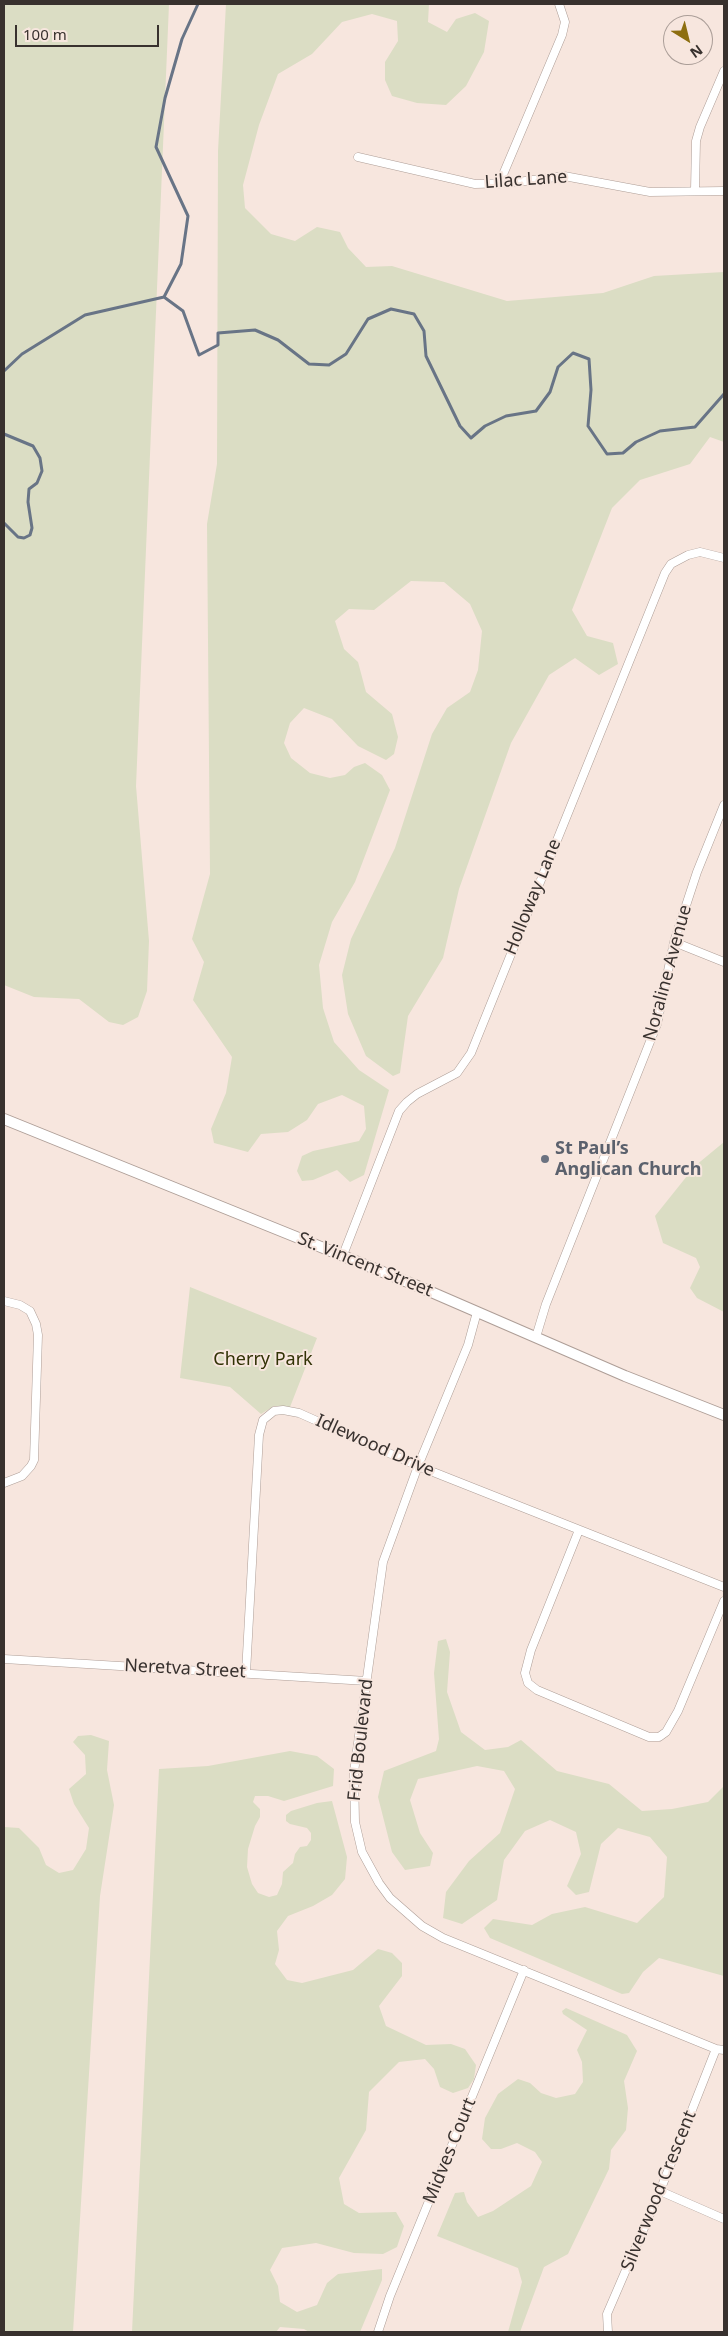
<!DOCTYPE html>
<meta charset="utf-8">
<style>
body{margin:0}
#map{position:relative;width:728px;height:2336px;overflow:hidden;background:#f7e6de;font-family:"Noto Sans",sans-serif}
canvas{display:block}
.frame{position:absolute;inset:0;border:5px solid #38312e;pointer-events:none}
.north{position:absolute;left:663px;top:15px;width:50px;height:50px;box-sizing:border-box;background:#f7e6de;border:1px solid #ab9e98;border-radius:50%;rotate:144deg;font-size:14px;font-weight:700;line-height:20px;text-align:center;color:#38312e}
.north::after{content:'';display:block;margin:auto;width:18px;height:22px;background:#8d6e10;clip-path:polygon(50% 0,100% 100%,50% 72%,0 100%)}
.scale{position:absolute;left:15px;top:25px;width:144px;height:22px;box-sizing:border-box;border:2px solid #38312e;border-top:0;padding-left:6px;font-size:15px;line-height:18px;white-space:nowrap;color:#38312e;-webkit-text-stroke:4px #f7e6de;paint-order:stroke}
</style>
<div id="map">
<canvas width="728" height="2336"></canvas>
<div class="frame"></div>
<div class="north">N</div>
<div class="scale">100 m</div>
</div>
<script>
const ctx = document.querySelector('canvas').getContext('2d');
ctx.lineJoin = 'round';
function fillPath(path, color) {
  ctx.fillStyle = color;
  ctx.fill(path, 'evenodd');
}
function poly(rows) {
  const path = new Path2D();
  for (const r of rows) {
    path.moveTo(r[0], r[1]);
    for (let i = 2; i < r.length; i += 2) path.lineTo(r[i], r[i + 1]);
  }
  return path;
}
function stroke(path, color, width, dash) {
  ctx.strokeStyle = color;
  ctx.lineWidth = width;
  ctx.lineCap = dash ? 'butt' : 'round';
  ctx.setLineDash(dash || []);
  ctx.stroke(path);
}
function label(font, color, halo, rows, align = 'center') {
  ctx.font = font + ' "Noto Sans",sans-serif';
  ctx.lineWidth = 4;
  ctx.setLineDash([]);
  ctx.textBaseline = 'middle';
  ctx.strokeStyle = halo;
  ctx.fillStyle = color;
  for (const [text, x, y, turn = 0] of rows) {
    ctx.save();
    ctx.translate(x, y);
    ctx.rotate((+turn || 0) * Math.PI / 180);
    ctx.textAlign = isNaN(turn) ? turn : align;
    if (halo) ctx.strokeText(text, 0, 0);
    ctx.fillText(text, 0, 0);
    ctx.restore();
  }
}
fillPath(poly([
 [4,4,169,4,136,786,149,941,147,991,138,1017,123,1025,109,1022,79,999,34,997,4,985],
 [226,4,429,4,428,22,447,32,456,19,475,13,489,21,484,52,466,86,446,105,417,103,392,96,385,80,385,62,398,41,397,21,372,14,342,22,312,54,278,74,259,125,243,185,245,208,271,234,295,241,317,227,340,232,348,248,366,267,392,266,507,301,603,293,654,276,724,272,724,442,710,437,690,464,640,480,612,508,572,610,587,636,613,643,618,664,599,675,575,658,549,675,511,743,459,889,443,958,408,1016,400,1073,393,1076,366,1056,348,1014,342,975,351,939,395,848,432,734,447,708,470,692,478,670,482,631,470,604,444,582,411,581,374,610,349,609,335,621,344,649,358,662,366,692,392,714,398,737,394,754,386,760,358,746,332,719,304,708,290,723,284,743,291,758,310,773,330,778,345,775,354,767,365,763,382,775,390,790,355,882,332,922,319,965,323,1008,334,1042,359,1070,389,1090,364,1175,350,1182,337,1170,313,1180,302,1181,297,1171,302,1156,313,1151,359,1141,366,1129,364,1106,342,1095,318,1104,307,1120,288,1132,261,1134,248,1152,214,1143,211,1129,226,1093,232,1057,193,1000,204,962,192,939,210,874,207,524,217,464,218,151],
 [724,1142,724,1312,697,1298,690,1288,700,1267,696,1258,663,1243,655,1216,695,1166],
 [190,1287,317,1338,290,1407,274,1406,261,1414,230,1387,180,1378],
 [446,1639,450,1652,447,1692,461,1732,485,1750,508,1747,521,1740,557,1771,609,1784,642,1811,672,1809,708,1802,724,1786,724,1976,659,1958,643,1972,629,1993,622,1994,490,1938,484,1928,493,1919,532,1925,552,1914,585,1907,637,1923,664,1897,667,1857,650,1837,618,1828,601,1844,589,1892,576,1895,567,1886,581,1854,576,1832,550,1820,525,1831,504,1860,497,1900,462,1924,443,1918,446,1892,469,1861,500,1833,515,1789,504,1771,477,1766,418,1779,410,1800,420,1833,433,1853,430,1866,405,1870,392,1852,378,1797,384,1771,436,1751,439,1739,434,1673,438,1641],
 [91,1735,109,1741,107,1770,114,1805,100,1896,73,2332,4,2332,4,1827,19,1828,39,1848,46,1865,59,1873,73,1870,86,1849,89,1828,74,1804,69,1789,86,1774,85,1755,73,1742,78,1736],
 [290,1751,317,1756,334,1769,333,1786,284,1801,268,1796,255,1796,253,1802,260,1809,260,1817,255,1826,248,1849,247,1867,252,1884,258,1893,269,1897,277,1895,282,1884,283,1872,293,1863,295,1854,300,1847,307,1846,311,1840,311,1833,307,1828,290,1824,286,1821,286,1815,291,1811,317,1803,332,1801,347,1857,345,1879,332,1895,313,1906,288,1916,277,1931,279,1950,275,1964,287,1980,302,1983,353,1970,378,1949,392,1953,402,1963,402,1976,379,2006,386,2026,426,2045,451,2044,465,2049,476,2065,474,2079,468,2088,453,2093,440,2087,434,2069,425,2059,399,2062,369,2092,366,2130,339,2178,344,2204,359,2213,396,2212,404,2226,397,2247,383,2254,354,2253,316,2243,282,2248,270,2270,278,2286,280,2302,297,2312,317,2305,327,2283,338,2274,382,2269,382,2280,360,2332,309,2332,304,2329,280,2327,276,2332,132,2332,159,1769,208,1766],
 [566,2008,627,2035,637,2051,624,2081,628,2108,626,2130,611,2150,609,2169,568,2254,544,2267,520,2332,508,2332,522,2282,518,2268,437,2236,455,2193,464,2192,467,2202,478,2217,493,2211,531,2186,542,2162,535,2152,517,2143,501,2149,491,2149,482,2139,485,2118,498,2094,518,2079,530,2083,541,2093,556,2098,575,2094,583,2082,582,2062,577,2050,587,2030,563,2014,562,2011]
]), '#dbddc4');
stroke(poly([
 [164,297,181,264,188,216,156,147,165,98,182,39,198,4],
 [4,371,22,354,85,315,164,297,183,311,199,355,218,345,218,333,255,330,278,340,309,364,329,365,346,354,368,319,391,309,414,314,424,331,426,356,460,426,471,438,485,426,506,416,536,411,550,392,558,367,573,353,589,359,591,390,588,426,607,454,623,453,636,442,660,431,695,427,724,394],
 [4,434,33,446,40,458,42,471,37,483,29,489,28,502,32,528,30,535,24,538,18,537,4,523]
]), '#687486', 3);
const minor = poly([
 [358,157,475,184,510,183,564,176,650,192,724,191],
 [499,184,562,35,565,22,559,4],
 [695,190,696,141,700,127,724,71],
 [674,942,724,962],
 [343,1255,399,1111,407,1102,417,1094,457,1073,471,1053,665,573,671,564,688,555,700,552,724,558],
 [4,1301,20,1305,30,1311,36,1324,38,1335,34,1460,31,1466,22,1476,4,1483],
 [477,1312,468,1345,418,1466,383,1562,354,1772,355,1822,362,1852,379,1883,390,1898,422,1926,443,1938,716,2049,724,2050],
 [536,1337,546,1304,657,1024,674,942,697,872,724,805],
 [579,1530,531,1650,525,1673,528,1683,537,1690,649,1737,659,1737,666,1732,678,1711,724,1601],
 [4,1659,367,1681],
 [246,1673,259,1435,263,1420,274,1411,283,1410,299,1413,418,1466,724,1587],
 [660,2191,724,2219],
 [378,2332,390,2296,524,1970],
 [608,2332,607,2314,660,2191,716,2049]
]);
const tertiary = poly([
 [4,1119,415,1285,625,1376,724,1415]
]);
stroke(minor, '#ae9e97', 9);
stroke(tertiary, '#ae9e97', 12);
stroke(minor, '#fff', 8);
stroke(tertiary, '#fff', 10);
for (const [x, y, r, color] of [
 [545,1159,5,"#6b7280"]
]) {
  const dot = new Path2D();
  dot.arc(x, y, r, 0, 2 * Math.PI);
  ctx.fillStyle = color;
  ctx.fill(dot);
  stroke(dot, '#f7e6de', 2);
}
label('18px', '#38312e', '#f7e6de', [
 ["Lilac Lane",526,180,-4],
 ["Holloway Lane",533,897,-68],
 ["Noraline Avenue",668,973,-75],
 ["St. Vincent Street",365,1265,22],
 ["Idlewood Drive",375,1446,24],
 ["Neretva Street",185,1669,3],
 ["Frid Boulevard",361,1740,-84],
 ["Midves Court",450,2151,-68],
 ["Silverwood Crescent",659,2191,-68]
]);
label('bold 18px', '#5b616d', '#f7e6de', [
 ["St Paul’s",555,1149],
 ["Anglican Church",555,1170]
], 'left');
label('18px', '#313205', '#f7e6de', [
 ["Cherry Park",263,1360]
]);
</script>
